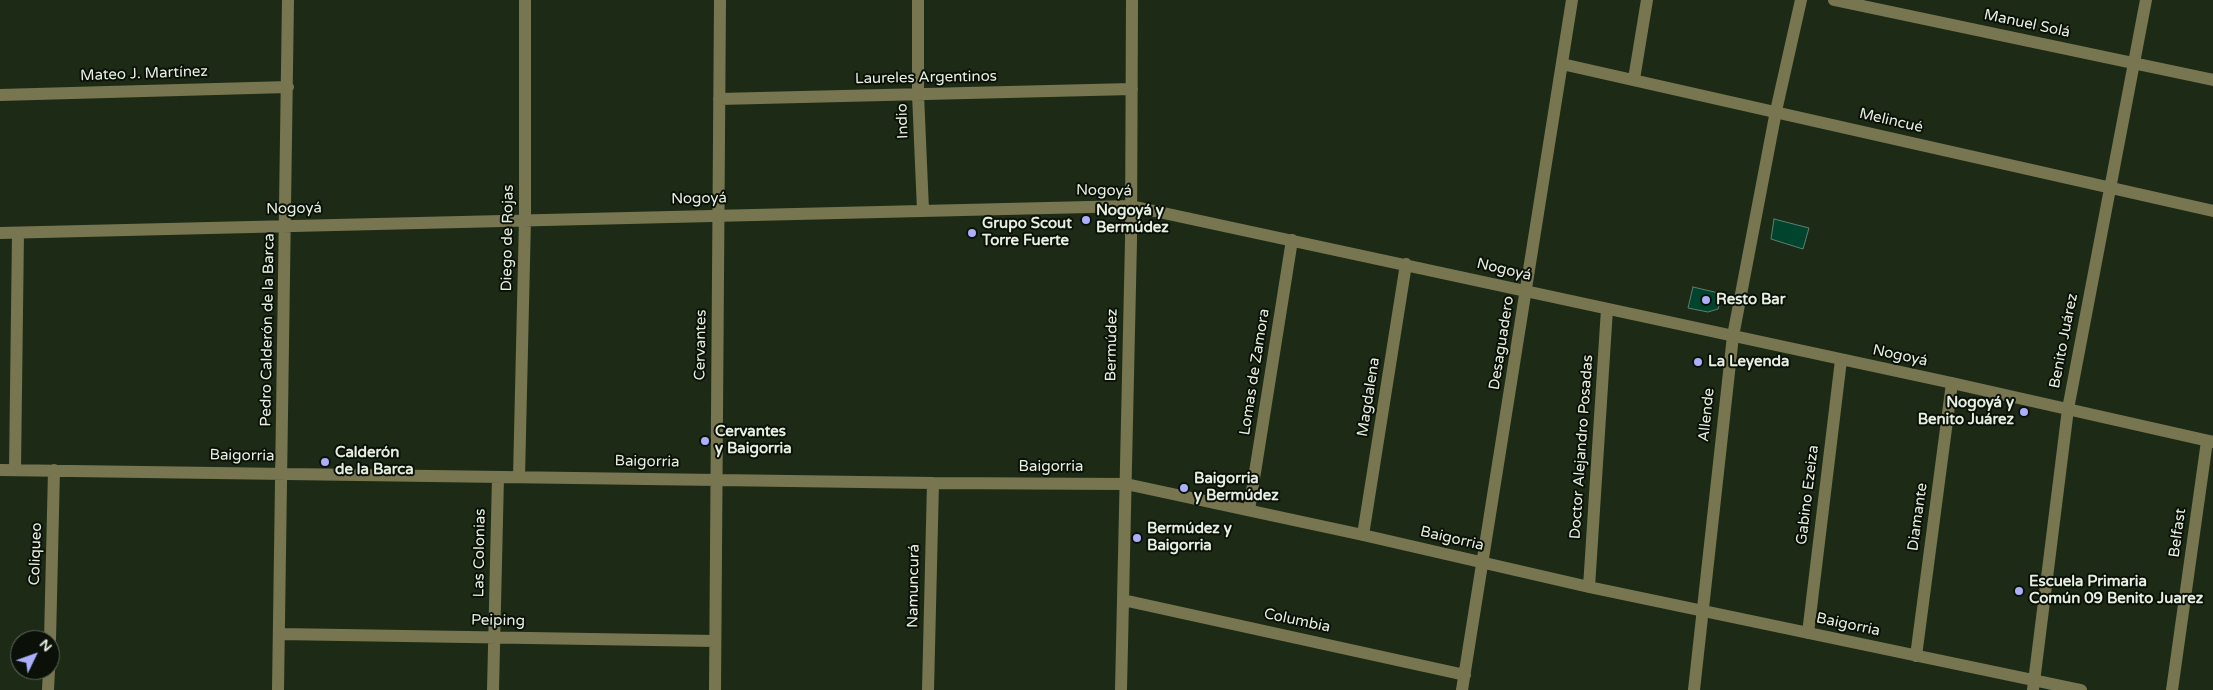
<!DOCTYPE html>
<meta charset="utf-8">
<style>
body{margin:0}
#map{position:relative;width:2213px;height:690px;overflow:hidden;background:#1d2b16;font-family:"Varela Round",sans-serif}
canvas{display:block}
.north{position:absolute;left:10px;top:630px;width:50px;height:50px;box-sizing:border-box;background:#0b1108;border:1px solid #636a5f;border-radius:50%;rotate:48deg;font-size:14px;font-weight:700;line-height:20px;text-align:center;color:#e6efe1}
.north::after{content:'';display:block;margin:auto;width:18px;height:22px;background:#acaffb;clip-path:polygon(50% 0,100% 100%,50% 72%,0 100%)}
</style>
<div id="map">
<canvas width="2213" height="690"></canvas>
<div class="north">N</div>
</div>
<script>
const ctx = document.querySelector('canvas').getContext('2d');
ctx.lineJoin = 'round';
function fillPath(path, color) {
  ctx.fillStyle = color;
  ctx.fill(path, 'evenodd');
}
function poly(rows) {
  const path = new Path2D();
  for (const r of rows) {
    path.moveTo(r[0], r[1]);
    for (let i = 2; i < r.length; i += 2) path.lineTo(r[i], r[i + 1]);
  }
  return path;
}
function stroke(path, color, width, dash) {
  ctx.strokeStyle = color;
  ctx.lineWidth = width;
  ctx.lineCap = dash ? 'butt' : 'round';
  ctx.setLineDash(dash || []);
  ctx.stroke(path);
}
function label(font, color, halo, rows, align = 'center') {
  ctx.font = font + ' "Varela Round",sans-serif';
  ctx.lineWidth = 4;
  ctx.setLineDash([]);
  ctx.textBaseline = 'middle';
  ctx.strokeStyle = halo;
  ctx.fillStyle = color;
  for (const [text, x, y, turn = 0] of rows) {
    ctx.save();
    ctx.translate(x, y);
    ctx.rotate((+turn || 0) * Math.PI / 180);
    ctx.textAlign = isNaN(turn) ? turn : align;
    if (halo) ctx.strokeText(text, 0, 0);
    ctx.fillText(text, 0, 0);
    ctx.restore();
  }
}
const building = poly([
 [1774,219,1809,228,1803,249,1771,239,1774,219],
 [1693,287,1723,294,1718,309,1708,312,1688,308,1693,287]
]);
fillPath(building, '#00442e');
stroke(building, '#607e70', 1);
stroke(poly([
 [918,0,918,94,923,210],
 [1834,0,2213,80],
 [1562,64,2213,211],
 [1634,79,1647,0],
 [0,95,288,87],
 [719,99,1132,89],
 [0,233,1131,206,1952,383,2213,442],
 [0,470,933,483,1126,484,1363,535,1589,587,2081,690],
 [15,470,18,233],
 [519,477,525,219,525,0],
 [1249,510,1292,240],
 [1363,535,1406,264],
 [1589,587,1607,309],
 [1123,600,1465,675],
 [1808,633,1841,360],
 [280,634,715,641],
 [50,640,54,470],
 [1916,656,1952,383],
 [48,690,49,670],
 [278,690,288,0],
 [493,690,498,477],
 [715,690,720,0],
 [928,690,933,483],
 [1121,690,1131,241,1132,0],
 [1462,690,1572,0],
 [1694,690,1733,336,1776,111,1801,0],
 [2033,690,2068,409,2146,0],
 [2172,690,2207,441]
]), '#787650', 12);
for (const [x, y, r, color] of [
 [1086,220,5,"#acaffb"],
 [972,233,5,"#acaffb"],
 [1706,300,5,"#acaffb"],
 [1698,362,5,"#acaffb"],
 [2024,412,5,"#acaffb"],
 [705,441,5,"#acaffb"],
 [325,462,5,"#acaffb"],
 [1184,488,5,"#acaffb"],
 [1137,538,5,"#acaffb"],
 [2019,591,5,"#acaffb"]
]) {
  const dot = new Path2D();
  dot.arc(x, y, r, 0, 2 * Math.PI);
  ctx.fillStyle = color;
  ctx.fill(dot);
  stroke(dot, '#0b1108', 2);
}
label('15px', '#e6efe1', '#0b1108', [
 ["Manuel Solá",2027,24,12],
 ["Mateo J. Martínez",144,74,-2],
 ["Laureles Argentinos",926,78,-1],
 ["Indio",903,121,-92],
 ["Melincué",1891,121,13],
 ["Nogoyá",1104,191,1],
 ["Nogoyá",699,199,-1],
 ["Nogoyá",294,209,-1],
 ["Diego de Rojas",508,238,-89],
 ["Nogoyá",1504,270,13],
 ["Pedro Calderón de la Barca",268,330,-89],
 ["Benito Juárez",2064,341,-79],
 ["Desaguadero",1502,343,-81],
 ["Cervantes",701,345,-89],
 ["Bermúdez",1112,345,-89],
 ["Nogoyá",1900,356,12],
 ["Lomas de Zamora",1255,372,-81],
 ["Magdalena",1369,397,-81],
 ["Allende",1707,415,-84],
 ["Doctor Alejandro Posadas",1582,447,-86],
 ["Baigorria",242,456,1],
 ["Baigorria",647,462,1],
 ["Baigorria",1051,467],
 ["Gabino Ezeiza",1808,495,-83],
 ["Diamante",1918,517,-82],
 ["Belfast",2178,533,-82],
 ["Baigorria",1452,539,13],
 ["Las Colonias",480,553,-89],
 ["Coliqueo",36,554,-88],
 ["Namuncurá",914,586,-89],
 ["Peiping",498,621,1],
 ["Columbia",1297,621,12],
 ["Baigorria",1848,625,12]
]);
label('bold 15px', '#e6efe1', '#0b1108', [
 ["Nogoyá y",1096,211],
 ["Bermúdez",1096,228],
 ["Grupo Scout",982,224],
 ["Torre Fuerte",982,241],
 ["Resto Bar",1716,300],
 ["La Leyenda",1708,362],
 ["Nogoyá y",2014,403,"right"],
 ["Benito Juárez",2014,420,"right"],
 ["Cervantes",715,432],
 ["y Baigorria",715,449],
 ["Calderón",335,453],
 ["de la Barca",335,470],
 ["Baigorria",1194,479],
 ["y Bermúdez",1194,496],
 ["Bermúdez y",1147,529],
 ["Baigorria",1147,546],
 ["Escuela Primaria",2029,582],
 ["Común 09 Benito Juarez",2029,599]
], 'left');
</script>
